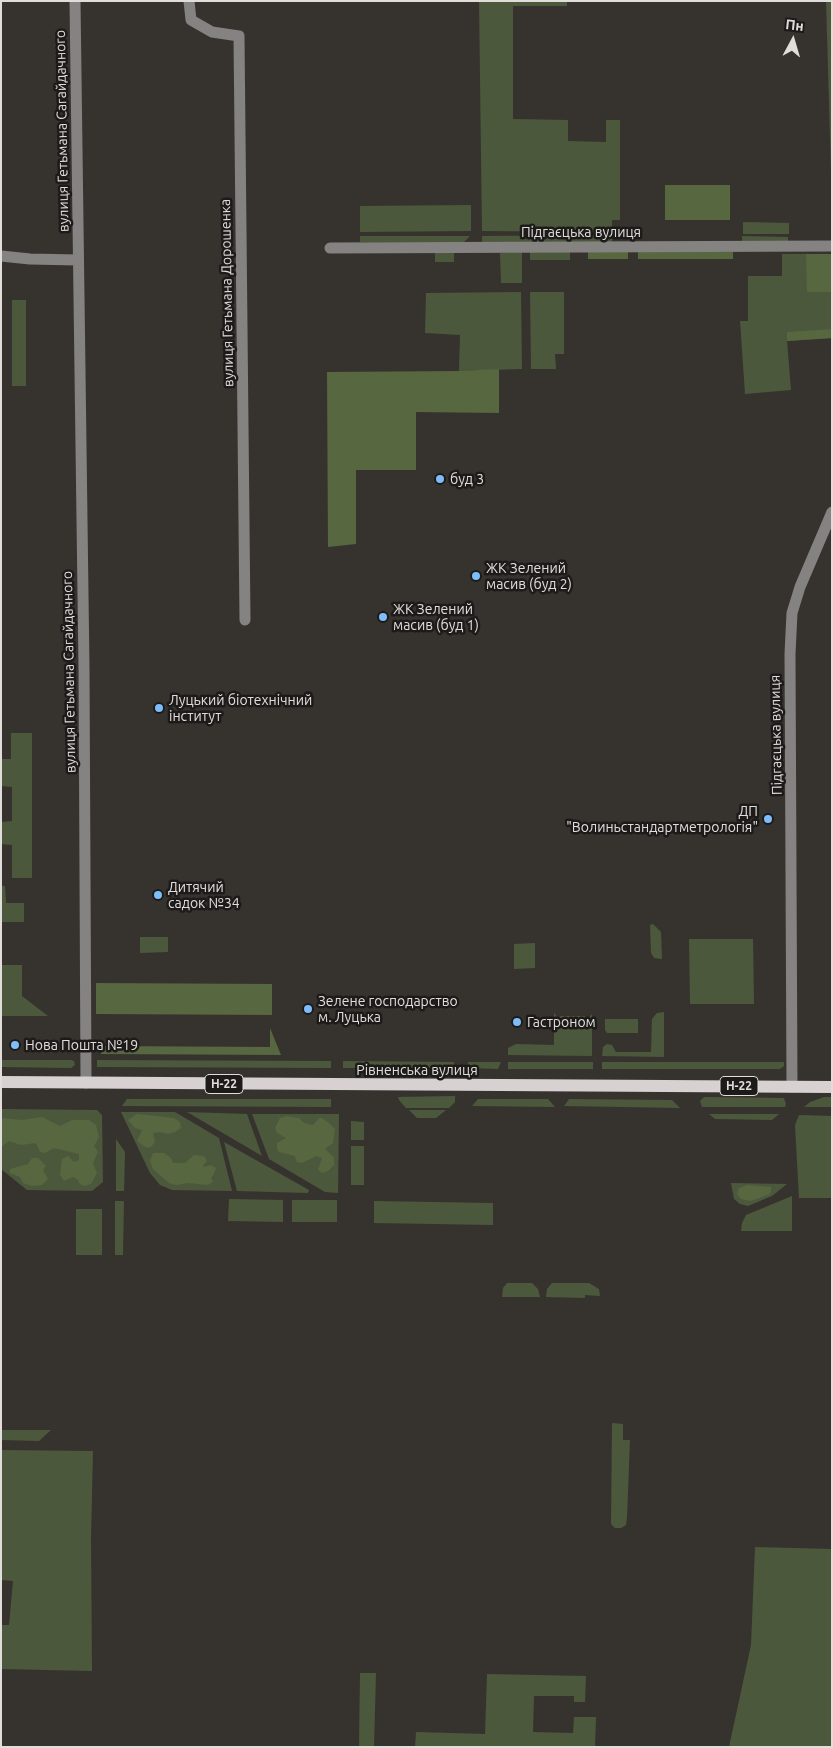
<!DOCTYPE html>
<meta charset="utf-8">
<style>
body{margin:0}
#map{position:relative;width:833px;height:1748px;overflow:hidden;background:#36332f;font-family:Ubuntu,sans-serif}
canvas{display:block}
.frame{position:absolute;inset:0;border:2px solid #e0dddb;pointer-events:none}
.north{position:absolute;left:768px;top:15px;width:50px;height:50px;-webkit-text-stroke:4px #1d1b19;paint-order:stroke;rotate:6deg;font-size:14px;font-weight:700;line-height:20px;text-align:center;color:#e0dddb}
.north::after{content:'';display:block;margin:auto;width:18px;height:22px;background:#e0dddb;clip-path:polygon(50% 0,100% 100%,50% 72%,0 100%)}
</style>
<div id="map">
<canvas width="833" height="1748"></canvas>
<div class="frame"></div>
<div class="north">Пн</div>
</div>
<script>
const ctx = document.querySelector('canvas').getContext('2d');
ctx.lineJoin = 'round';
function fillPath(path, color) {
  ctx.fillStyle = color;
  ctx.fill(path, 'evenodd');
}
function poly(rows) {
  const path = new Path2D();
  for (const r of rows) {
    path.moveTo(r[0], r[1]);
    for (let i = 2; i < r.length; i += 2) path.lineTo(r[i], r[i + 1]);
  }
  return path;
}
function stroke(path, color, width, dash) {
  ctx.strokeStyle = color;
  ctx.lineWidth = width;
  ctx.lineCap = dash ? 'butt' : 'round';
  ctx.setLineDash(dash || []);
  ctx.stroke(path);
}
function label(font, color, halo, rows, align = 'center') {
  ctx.font = font + ' Ubuntu,sans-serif';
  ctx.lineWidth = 5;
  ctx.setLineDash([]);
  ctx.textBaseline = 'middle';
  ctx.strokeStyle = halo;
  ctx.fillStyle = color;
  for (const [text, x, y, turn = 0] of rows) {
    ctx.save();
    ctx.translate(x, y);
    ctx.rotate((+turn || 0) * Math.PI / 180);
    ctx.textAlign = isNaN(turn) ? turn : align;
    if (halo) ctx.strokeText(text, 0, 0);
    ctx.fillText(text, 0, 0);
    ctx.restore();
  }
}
fillPath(poly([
 [479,1,567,1,567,6,513,6,513,119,568,120,568,141,606,142,606,120,620,120,620,220,612,220,612,232,482,231],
 [826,1,832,1,832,206],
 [471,205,471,231,360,232,360,206],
 [743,222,789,223,789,234,743,234],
 [612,235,612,242,482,242,482,236],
 [360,236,470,236,464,242,360,242],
 [742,236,788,237,788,241,742,241],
 [435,252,454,252,454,262,435,262],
 [522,252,522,283,501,283,500,253],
 [530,252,570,252,570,260,530,260],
 [782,254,832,254,832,338,787,341,791,390,745,394,740,321,748,321,748,276,782,276],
 [521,292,522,369,459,371,460,335,425,333,426,293],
 [530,292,564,292,564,354,555,354,556,369,531,369],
 [12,300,26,300,26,386,12,386],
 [11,733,32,733,32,878,12,878,12,845,1,844,1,822,12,821,12,787,1,786,1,759,11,759],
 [1,886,5,886,6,903,24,903,24,922,1,922],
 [653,924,661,932,662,959,654,958,651,953,650,925],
 [140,937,168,937,168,952,140,953],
 [689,939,753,939,754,1004,690,1004],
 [535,943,535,968,514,969,514,944],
 [1,965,22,965,22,996,48,1016,1,1016],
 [664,1012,664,1057,602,1056,603,1047,607,1044,612,1045,616,1052,651,1052,652,1019,657,1013],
 [554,1013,558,1018,561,1016,584,1016,588,1019,592,1014,592,1056,508,1055,508,1048,516,1044,554,1045],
 [605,1019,638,1019,638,1033,607,1033,605,1030],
 [1,1060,71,1060,74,1061,75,1065,71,1068,1,1067],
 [97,1060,331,1061,331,1068,97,1067],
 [343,1061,454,1062,454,1068,382,1068,381,1065,363,1064,363,1068,343,1068],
 [468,1062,501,1062,498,1069,468,1068],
 [508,1062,593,1062,593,1069,508,1069],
 [602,1062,784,1062,784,1066,780,1069,602,1069],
 [455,1096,455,1102,449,1108,406,1108,399,1100,398,1097],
 [704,1097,784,1098,786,1104,785,1107,702,1107,700,1101],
 [824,1097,832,1097,832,1107,804,1107,810,1102],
 [127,1099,331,1099,331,1107,122,1106],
 [478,1099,548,1099,555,1107,472,1106],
 [569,1099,672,1100,680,1108,564,1106],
 [1,1109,97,1110,102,1115,103,1182,92,1191,27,1190,1,1169],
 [409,1110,446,1110,436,1118,417,1118],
 [121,1112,175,1112,219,1138,232,1191,172,1190,160,1185,150,1173],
 [187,1112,247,1114,262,1156],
 [252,1114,339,1114,338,1193,325,1192,269,1159],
 [709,1114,779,1114,772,1120,715,1119],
 [799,1115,832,1116,832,1198,799,1198,795,1125],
 [351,1121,364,1122,364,1140,351,1140],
 [116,1139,125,1152,124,1191,116,1191],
 [224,1142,309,1190,308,1193,237,1191],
 [351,1146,364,1146,364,1185,351,1185],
 [731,1183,787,1184,772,1196,748,1206,740,1204,734,1199],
 [792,1196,792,1231,741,1231,742,1223,746,1215],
 [229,1199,283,1200,283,1222,228,1221],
 [292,1200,337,1200,337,1222,292,1222],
 [115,1201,124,1201,123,1255,115,1255],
 [374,1201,493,1203,493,1225,374,1223],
 [76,1209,102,1209,102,1255,76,1255],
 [507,1283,532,1283,538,1289,540,1297,502,1297,503,1288],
 [552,1283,589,1283,599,1289,600,1296,585,1295,585,1298,546,1297,547,1289],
 [612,1423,623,1424,623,1440,630,1440,627,1517,626,1525,621,1528,615,1528,611,1524],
 [1,1430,51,1430,39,1441,1,1440],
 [1,1450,93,1451,91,1537,92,1671,1,1669,1,1625,9,1625,13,1581,1,1580],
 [755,1547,832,1549,832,1747,729,1747,751,1645],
 [360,1673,376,1673,374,1747,359,1747],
 [487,1674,586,1676,585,1702,574,1702,574,1696,534,1696,533,1732,573,1733,574,1717,596,1717,595,1747,415,1747,416,1732,485,1734]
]), '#4c583c');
fillPath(poly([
 [665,185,730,185,730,220,665,220],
 [588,252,628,252,628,259,588,259],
 [638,252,733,252,733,259,638,259],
 [806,254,832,254,832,292,807,292],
 [832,329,832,338,787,341,787,332],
 [499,369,499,413,416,412,416,470,356,470,356,544,328,547,327,372,458,371],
 [96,983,272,984,272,1015,96,1014],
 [270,1028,281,1055,101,1054,102,1046,270,1047],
 [137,1114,174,1118,180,1122,181,1128,175,1132,168,1134,160,1132,153,1133,155,1142,150,1148,145,1147,137,1141,142,1130,135,1128,128,1120],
 [287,1116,299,1118,304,1123,313,1125,319,1118,322,1118,329,1123,335,1129,333,1143,325,1149,334,1157,334,1165,328,1171,322,1173,318,1170,322,1158,316,1156,302,1163,297,1162,295,1156,279,1152,277,1149,277,1143,286,1138,277,1133,275,1128,280,1118],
 [42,1117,60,1126,72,1120,89,1120,96,1125,99,1137,94,1146,98,1152,93,1163,97,1173,91,1184,84,1186,80,1184,78,1180,73,1177,64,1181,60,1175,62,1159,68,1156,74,1162,79,1160,79,1154,54,1148,45,1153,40,1152,36,1143,21,1145,9,1141,1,1147,1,1118,22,1120],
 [153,1153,164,1153,171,1158,173,1163,185,1163,194,1155,204,1156,207,1161,203,1165,204,1167,211,1165,216,1168,214,1174,211,1178,213,1182,207,1185,188,1183,176,1185,169,1183,153,1169,150,1161],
 [32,1158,38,1158,46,1166,43,1170,48,1179,42,1185,32,1186,23,1183,20,1177,10,1173,10,1169,28,1164],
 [747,1185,771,1187,771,1191,770,1194,751,1201,741,1199,737,1194,739,1188]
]), '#576740');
stroke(poly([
 [75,1,84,668,86,1083],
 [189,1,191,20,212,32,239,36,245,620],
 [330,248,832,246],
 [1,256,30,259,78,260],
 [792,1087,790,654,792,613,800,587,832,512]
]), '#858282', 11);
stroke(poly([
 [1,1082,832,1087]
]), '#d7d1d1', 12);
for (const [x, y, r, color] of [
 [440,479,5,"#7ebdf9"],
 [476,576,5,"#7ebdf9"],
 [383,617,5,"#7ebdf9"],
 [159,708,5,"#7ebdf9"],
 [768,819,5,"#7ebdf9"],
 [158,895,5,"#7ebdf9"],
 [308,1009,5,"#7ebdf9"],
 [517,1022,5,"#7ebdf9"],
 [15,1045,5,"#7ebdf9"]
]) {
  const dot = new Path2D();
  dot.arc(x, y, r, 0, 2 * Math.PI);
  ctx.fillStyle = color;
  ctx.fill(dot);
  stroke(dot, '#1d1b19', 2);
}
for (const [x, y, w] of [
 [224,1084,38],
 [739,1086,38]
]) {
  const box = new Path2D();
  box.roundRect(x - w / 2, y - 9.5, w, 19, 4);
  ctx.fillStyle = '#1d1b19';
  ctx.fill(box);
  stroke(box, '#e0dddb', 1);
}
label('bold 12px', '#e0dddb', null, [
 ["Н-22",224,1084],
 ["Н-22",739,1086]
]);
label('14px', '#e0dddb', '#1d1b19', [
 ["вулиця Гетьмана Сагайдачного",62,131,-91],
 ["Підгаєцька вулиця",581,232],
 ["вулиця Гетьмана Дорошенка",227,293,-91],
 ["вулиця Гетьмана Сагайдачного",69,672,-91],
 ["Підгаєцька вулиця",776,735,-91],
 ["Рівненська вулиця",417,1070]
]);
label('14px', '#e0dddb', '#1d1b19', [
 ["буд 3",450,479],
 ["ЖК Зелений",486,568],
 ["масив (буд 2)",486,584],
 ["ЖК Зелений",393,609],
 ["масив (буд 1)",393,625],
 ["Луцький біотехнічний",169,700],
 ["інститут",169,716],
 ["ДП",758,811,"right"],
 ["\"Волиньстандартметрологія\"",758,827,"right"],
 ["Дитячий",168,887],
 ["садок №34",168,903],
 ["Зелене господарство",318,1001],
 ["м. Луцька",318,1017],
 ["Гастроном",527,1022],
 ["Нова Пошта №19",25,1045]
], 'left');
</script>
